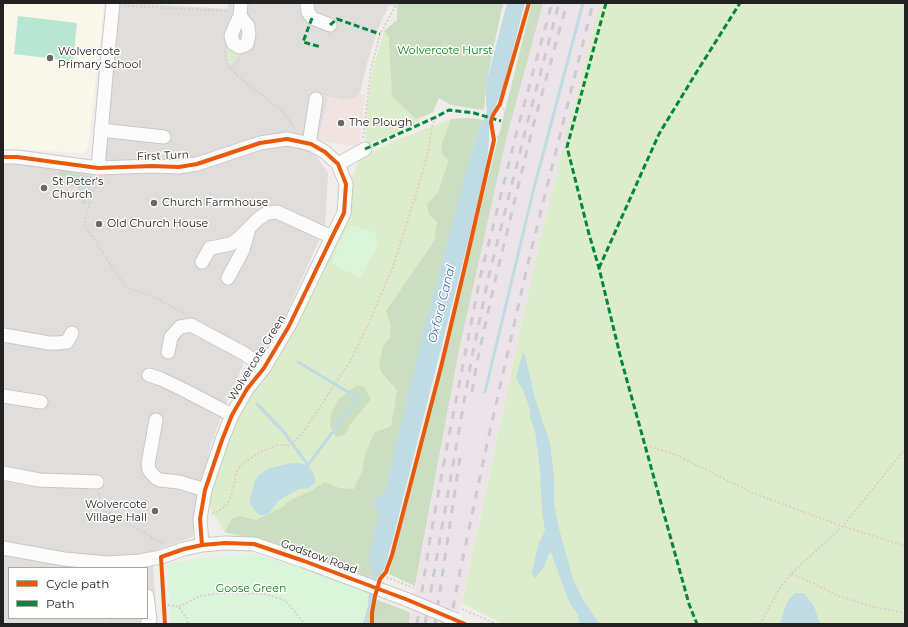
<!DOCTYPE html>
<style>
body{margin:0}
#map{position:relative;width:908px;height:627px;overflow:hidden;background:#f0eeeb;font-family:Montserrat,sans-serif}
canvas{display:block}
.frame{position:absolute;inset:0;border:4px solid #222;pointer-events:none}
.legend{position:absolute;left:8px;top:567px;width:140px;height:52px;box-sizing:border-box;background:#fff;border:1px solid #a7a7a7;margin:0;padding:5px 7px;list-style:none;font-size:12px;color:#222}
.legend li{display:flex;align-items:center;gap:8px;height:20px}
.legend b{width:20px;border:1px solid #a7a7a7}
</style>
<div id="map">
<canvas width="908" height="627"></canvas>
<div class="frame"></div>
<ul class="legend">
<li><b style="height:5px;background:#e8590c"></b>Cycle path</li>
<li><b style="height:5px;background:#00873e"></b>Path</li>
</ul>
</div>
<script>
const ctx = document.querySelector('canvas').getContext('2d');
ctx.lineJoin = 'round';
function fillPath(path, color) {
  ctx.fillStyle = color;
  ctx.fill(path, 'evenodd');
}
function poly(rows) {
  const path = new Path2D();
  for (const r of rows) {
    path.moveTo(r[0], r[1]);
    for (let i = 2; i < r.length; i += 2) path.lineTo(r[i], r[i + 1]);
  }
  return path;
}
function stroke(path, color, width, dash) {
  ctx.strokeStyle = color;
  ctx.lineWidth = width;
  ctx.lineCap = dash ? 'butt' : 'round';
  ctx.setLineDash(dash || []);
  ctx.stroke(path);
}
function label(font, color, halo, rows, align = 'center') {
  ctx.font = font + ' Montserrat,sans-serif';
  ctx.lineWidth = 3;
  ctx.setLineDash([]);
  ctx.textBaseline = 'middle';
  ctx.strokeStyle = halo;
  ctx.fillStyle = color;
  for (const [text, x, y, turn = 0] of rows) {
    ctx.save();
    ctx.translate(x, y);
    ctx.rotate((+turn || 0) * Math.PI / 180);
    ctx.textAlign = isNaN(turn) ? turn : align;
    if (halo) ctx.strokeText(text, 0, 0);
    ctx.fillText(text, 0, 0);
    ctx.restore();
  }
}
fillPath(poly([
 [119,3,135,3,227,9,229,3,400,3,397,5,389,5,377,31,367,63,360,93,356,98,344,100,306,92,293,123,328,173,325,227,284,318,264,352,258,355,255,354,240,358,243,363,242,368,225,406,210,447,192,537,152,552,157,624,3,624,3,158,101,170],
 [9,568,147,568,147,618,9,618]
]), '#dfdedc');
fillPath(poly([
 [306,92,344,100,356,98,360,93,365,95,360,142,357,145,343,145,304,138,293,123]
]), '#f1e3e1');
fillPath(poly([
 [543,3,600,3,539,243,457,624,409,624,459,350,506,140]
]), '#ede4e9');
fillPath(poly([
 [3,3,104,3,88,148,84,153,14,149,3,150]
]), '#f8f7e8');
fillPath(poly([
 [600,3,905,3,905,624,503,624,462,603,539,243],
 [384,31,389,38,416,119,433,112,405,129,370,143,365,142,367,112,372,72],
 [228,48,235,51,240,52,241,53,231,64,229,65,228,61,227,49],
 [469,118,484,120,481,126,451,228,422,338,370,567,372,575,368,581,258,540,225,532,213,513,209,504,208,500,228,437,251,396,271,369,291,331,350,184,358,162,364,156,394,141,451,119]
]), '#ddeccb');
fillPath(poly([
 [400,3,504,3,501,12,487,80,484,110,451,105,439,98,433,112,416,119,392,96,389,38,384,31,397,20,397,5],
 [532,3,543,3,506,140,459,350,415,586,389,574],
 [469,118,484,120,474,143,437,282,395,449,384,494,380,496,376,508,380,512,370,567,372,575,368,581,258,540,225,532,232,519,240,516,256,520,281,508,292,499,307,493,325,482,339,488,354,489,362,472,365,455,374,433,391,426,397,391,390,382,382,373,379,366,383,346,390,337,391,326,386,311,434,241,437,222,429,214,427,205,438,192,443,177,449,160,442,154,441,146,451,119],
 [357,385,364,387,371,399,350,425,345,435,336,437,330,425,331,414,339,399],
 [372,598,410,612,409,624,366,624]
]), '#cbdec1');
fillPath(poly([
 [60,170,65,170,92,177,86,204,82,204,78,188,72,182,61,176,59,174]
]), '#cadbca');
fillPath(poly([
 [351,225,376,233,377,247,360,278,331,263,339,243],
 [255,554,349,582,368,590,368,605,363,624,171,624,167,564,210,557]
]), '#daf5da');
fillPath(poly([
 [18,16,77,23,73,61,14,54]
]), '#b7e6d2');
fillPath(poly([
 [306,92,328,97,318,140,304,138,293,123]
]), '#e0dfde');
fillPath(poly([
 [507,3,525,3,502,91,495,108,491,114,489,123,489,141,487,162,471,230,392,542,384,570,377,578,366,624,363,624,368,605,369,585,372,575,370,567,369,554,380,513,376,508,373,504,376,498,384,494,422,338,466,171,474,144,485,117,487,110,486,105,486,90,487,80],
 [523,352,525,356,535,398,550,444,554,478,554,503,559,529,573,579,582,598,599,624,579,624,578,615,571,605,567,596,551,552,548,556,545,565,535,578,532,573,538,545,545,531,542,511,540,470,535,431,530,417,530,411,527,400,523,390,516,378],
 [297,463,308,465,312,471,315,477,315,483,309,488,299,489,279,500,274,506,271,511,266,515,259,515,254,510,249,502,255,481,258,476,267,469,287,464],
 [795,593,804,593,814,606,820,624,780,624,786,604,790,598]
]), '#bfdbe3');
stroke(poly([
 [485,392,533,192,583,3],
 [257,404,283,431,308,465,358,398,298,362]
]), '#bfdbe3', 3);
const minor = poly([
 [307,3,308,12,312,18,330,25],
 [240,16,248,26,249,34,247,44,243,46,239,47,233,43,231,36,235,26,240,16,241,3],
 [101,130,164,137],
 [309,144,316,99],
 [3,157,17,157,98,168,152,166,179,167,197,164,260,143,287,139,311,144,325,152,338,164,346,184,344,213,332,237,289,326,264,368,247,389,232,415,222,440,205,490,200,519,202,545],
 [338,164,365,149],
 [98,168,107,64,113,3],
 [202,262,210,248,231,244,239,238,258,219,267,213,277,212,332,237],
 [228,278,243,250,249,228],
 [3,335,49,343,57,343,67,342,72,333],
 [168,352,171,337,180,327,191,325,245,354,264,368],
 [149,375,161,379,184,390,232,415],
 [3,396,41,402],
 [156,420,148,464,149,470,153,475,156,478,160,480,179,482,205,490],
 [3,473,39,480,97,482],
 [3,548,64,559,107,563,140,561,161,557,184,549,202,545,225,543,254,544,304,561,408,600],
 [147,624,150,620,147,596]
]);
stroke(minor, '#c9c8c7', 15);
stroke(poly([
 [391,3,395,7],
 [124,6,229,11],
 [225,51,225,56,227,64,231,69,240,78,282,111,295,128],
 [231,69,241,58],
 [363,138,371,69,380,34,395,7,406,3],
 [494,140,506,129,504,122,505,111,500,104],
 [97,179,84,224,126,288,142,292,162,301,184,314],
 [646,445,676,455,753,493,839,525,905,546],
 [99,493,102,509,164,544],
 [212,514,222,509,227,504,231,496,237,471,242,464,261,452,277,445,287,445,289,446,301,435,321,406,336,382,349,364,367,327,393,267,419,184,427,156,432,127,436,117],
 [339,560,345,562],
 [791,574,804,579,839,596,869,606,905,613],
 [164,604,179,607,187,619,188,624],
 [179,607,200,596,222,593,266,594,286,601,305,624],
 [109,618,110,624],
 [492,622,497,624],
 [374,624,385,604],
 [760,624,780,588,791,574,843,526,905,449]
]), '#dccecd', 2, [2, 2]);
stroke(minor, '#fdfcfc', 13);
stroke(poly([
 [472,392,477,362,495,281,532,130,567,3],
 [417,624,430,539,447,446,480,278,518,127,552,3],
 [425,624,471,362,488,279,526,128,559,3],
 [435,624,460,457],
 [450,624,458,581,487,444,528,263,593,3]
]), '#ccc', 3, [8, 8]);
const minorBridge = poly([
 [408,600,456,620]
]);
stroke(minorBridge, '#c9c8c7', 15, []);
stroke(poly([
 [345,562,363,568,414,588],
 [462,609,492,622]
]), '#dccecd', 2, [2, 2]);
stroke(minorBridge, '#fdfcfc', 13);
stroke(poly([
 [606,3,567,147,589,234,599,268,621,359,689,604,697,624],
 [312,18,303,42,321,47],
 [330,25,337,19,380,34],
 [365,149,436,117,449,110,474,113,501,121],
 [599,268,659,134,696,73,740,3]
]), '#00873e', 3, [6, 3]);
stroke(poly([
 [3,157,17,157,98,168,152,166,179,167,197,164,260,143,287,139,311,144,325,152,338,164,346,184,344,213,332,237,289,326,264,368,247,389,232,415,222,440,205,490,200,519,202,545],
 [165,624,161,557,184,549,202,545,225,543,254,544,304,561,408,600,465,624],
 [372,624,372,613,375,596,380,579,386,572,392,555,441,367,466,262,494,140,491,122,493,115,500,104,529,3]
]), '#e8590c', 4);
for (const [x, y, r, color] of [
 [50,58,4,"#6a6968"],
 [341,123,4,"#6a6968"],
 [44,188,4,"#6a6968"],
 [154,203,4,"#6a6968"],
 [99,224,4,"#6a6968"],
 [155,511,4,"#6a6968"]
]) {
  const dot = new Path2D();
  dot.arc(x, y, r, 0, 2 * Math.PI);
  ctx.fillStyle = color;
  ctx.fill(dot);
  stroke(dot, '#fff', 1.5);
}
label('11px', '#0c8416', '#fff', [
 ["Wolvercote Hurst",445,51],
 ["Goose Green",251,589]
]);
label('11px', '#222', '#fff', [
 ["Wolvercote",58,52],
 ["Primary School",58,65],
 ["The Plough",349,123],
 ["St Peter's",52,182],
 ["Church",52,195],
 ["Church Farmhouse",162,203],
 ["Old Church House",107,224],
 ["Wolvercote",147,505,"right"],
 ["Village Hall",147,518,"right"]
], 'left');
label('11px', '#222', '#fff', [
 ["First Turn",163,156,-2],
 ["Wolvercote Green",257,358,-58],
 ["Godstow Road",319,557,20]
]);
label('italic 12px', '#4a7aab', '#fff', [
 ["Oxford Canal",442,304,-76]
]);
</script>
